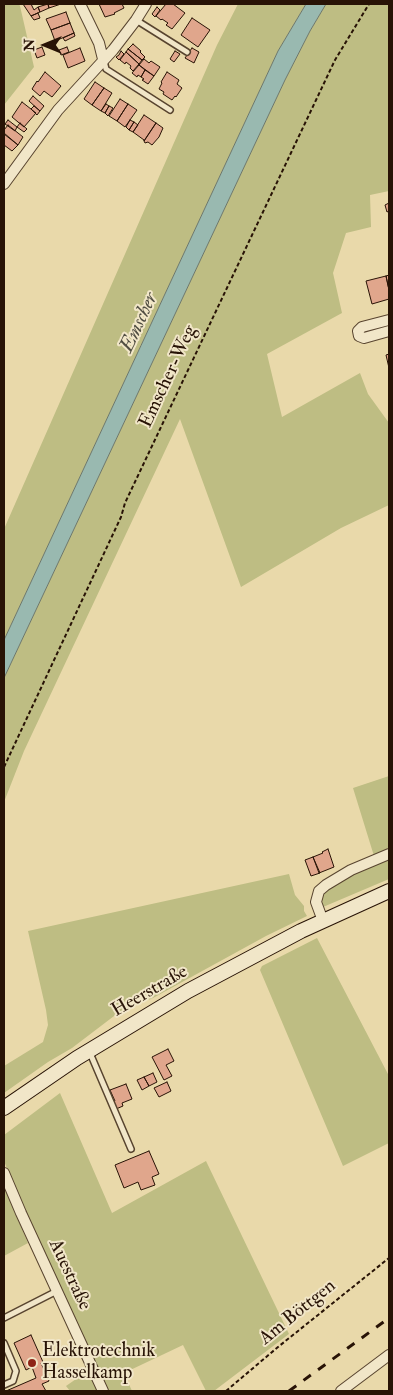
<!DOCTYPE html>
<meta charset="utf-8">
<style>
body{margin:0}
#map{position:relative;width:393px;height:1395px;overflow:hidden;background:#e9d9aa;font-family:"IM FELL Double Pica",serif}
canvas{display:block}
.frame{position:absolute;inset:0;border:5px solid #281306;pointer-events:none}
.north{position:absolute;left:20px;top:20px;width:50px;height:50px;-webkit-text-stroke:4px #f1e6c8;paint-order:stroke;rotate:270deg;font-size:14px;font-weight:700;line-height:20px;text-align:center;color:#281306}
.north::after{content:'';display:block;margin:auto;width:18px;height:22px;background:#281306;clip-path:polygon(50% 0,100% 100%,50% 72%,0 100%)}
</style>
<div id="map">
<canvas width="393" height="1395"></canvas>
<div class="frame"></div>
<div class="north">N</div>
</div>
<script>
const ctx = document.querySelector('canvas').getContext('2d');
ctx.lineJoin = 'round';
function fillPath(path, color) {
  ctx.fillStyle = color;
  ctx.fill(path, 'evenodd');
}
function poly(rows) {
  const path = new Path2D();
  for (const r of rows) {
    path.moveTo(r[0], r[1]);
    for (let i = 2; i < r.length; i += 2) path.lineTo(r[i], r[i + 1]);
  }
  return path;
}
function stroke(path, color, width, dash) {
  ctx.strokeStyle = color;
  ctx.lineWidth = width;
  ctx.lineCap = dash ? 'butt' : 'round';
  ctx.setLineDash(dash || []);
  ctx.stroke(path);
}
function label(font, color, halo, rows, align = 'center') {
  ctx.font = font + ' "IM FELL Double Pica",serif';
  ctx.lineWidth = 4;
  ctx.setLineDash([]);
  ctx.textBaseline = 'middle';
  ctx.strokeStyle = halo;
  ctx.fillStyle = color;
  for (const [text, x, y, turn = 0] of rows) {
    ctx.save();
    ctx.translate(x, y);
    ctx.rotate((+turn || 0) * Math.PI / 180);
    ctx.textAlign = isNaN(turn) ? turn : align;
    if (halo) ctx.strokeText(text, 0, 0);
    ctx.fillText(text, 0, 0);
    ctx.restore();
  }
}
fillPath(poly([
 [4,4,19,4,20,6,34,67,4,105],
 [238,4,306,4,278,51,4,640,4,529,217,45],
 [326,4,389,4,389,191,370,195,371,227,346,233,333,273,342,313,267,354,282,417,360,373,368,394,389,423,389,505,341,528,241,587,180,419,24,751,4,802,4,678,285,80,310,31],
 [389,776,389,849,374,856,353,788],
 [389,857,389,879,323,907,322,899,324,891,362,868],
 [289,874,295,895,304,906,304,911,307,916,266,936,153,998,118,1013,72,1048,48,1062,4,1093,4,1066,43,1042,48,1025,46,1010,28,931],
 [317,938,389,1076,389,1143,343,1166,260,970,262,966],
 [60,1093,112,1213,206,1161,289,1334,214,1391,206,1391,183,1345,124,1373,132,1391,106,1391,24,1212,4,1161,4,1135],
 [4,1187,28,1243,4,1256],
 [89,1370,102,1391,70,1391,66,1386]
]), '#bebd83');
const water = poly([
 [306,4,326,4,310,31,285,80,4,678,4,640,278,51,306,4]
]);
fillPath(water, '#99b9b0');
stroke(water, '#6c776c', 1);
const building = poly([
 [23,4,31,4,34,10,38,7,40,12,31,16,23,4],
 [48,4,61,4,49,8,48,4],
 [48,4,49,8,40,12,38,7,48,4],
 [99,4,122,4,124,8,114,13,115,14,105,17,99,4],
 [166,4,173,4,185,13,172,29,166,25,168,23,162,19,161,20,156,16,166,4],
 [157,7,160,10,155,17,152,14,157,7],
 [66,12,70,23,51,30,46,19,66,12],
 [38,13,40,18,34,20,31,16,38,13],
 [192,18,210,30,198,47,181,35,192,18],
 [70,23,74,33,55,41,51,30,70,23],
 [74,33,75,36,65,41,63,38,74,33],
 [133,44,141,51,140,52,145,57,142,60,128,49,133,44],
 [42,47,45,55,37,58,34,50,42,47],
 [67,47,69,52,61,55,59,50,67,47],
 [80,48,85,61,68,68,63,55,80,48],
 [192,48,199,52,194,63,185,58,192,48],
 [128,49,142,60,139,64,126,52,128,49],
 [121,51,124,54,119,60,116,57,119,55,121,51],
 [175,51,180,54,174,62,170,59,175,51],
 [126,52,139,64,133,71,130,68,131,66,126,62,125,64,120,60,126,52],
 [144,59,149,63,151,61,160,67,154,76,139,65,144,59],
 [139,65,145,70,141,77,138,75,137,77,132,73,139,65],
 [145,70,154,76,148,84,142,80,144,79,141,77,145,70],
 [45,72,61,86,52,97,44,91,40,96,32,89,37,81,38,82,45,72],
 [167,72,179,80,177,84,182,88,176,97,175,96,172,100,163,94,164,92,159,89,162,83,161,82,167,72],
 [95,82,104,88,92,105,84,99,95,82],
 [104,88,112,93,101,111,92,105,104,88],
 [33,96,44,106,40,111,29,101,33,96],
 [120,99,128,104,117,121,109,116,120,99],
 [22,102,36,113,24,127,12,117,22,102],
 [106,104,109,106,105,113,101,111,106,104],
 [128,104,137,110,125,127,117,121,128,104],
 [34,106,40,111,37,115,31,109,34,106],
 [109,106,113,108,108,116,105,113,109,106],
 [144,115,156,123,144,141,144,140,133,132,144,115],
 [8,120,17,127,15,131,5,124,8,120],
 [130,120,134,122,129,130,126,127,130,120],
 [134,122,138,125,133,132,129,130,134,122],
 [20,123,27,129,24,132,17,127,20,123],
 [156,123,163,128,159,137,152,145,148,142,145,143,144,141,156,123],
 [8,125,23,137,18,145,4,133,4,130,8,125],
 [4,134,18,145,12,151,4,145,4,134],
 [389,203,389,211,387,212,385,205,389,203],
 [389,275,389,290,386,276,389,275],
 [386,276,389,290,389,299,372,304,366,281,386,276],
 [389,354,389,368,386,355,389,354],
 [328,849,334,867,319,873,313,857,323,853,322,852,328,849],
 [313,857,320,873,311,876,305,860,313,857],
 [168,1049,174,1061,166,1065,172,1076,164,1080,152,1057,168,1049],
 [153,1073,157,1082,149,1086,144,1077,153,1073],
 [144,1077,149,1086,142,1090,137,1080,144,1077],
 [167,1082,171,1091,159,1097,154,1088,167,1082],
 [126,1084,132,1099,122,1103,123,1106,116,1109,113,1102,115,1101,110,1090,126,1084],
 [149,1151,159,1174,152,1177,155,1185,141,1190,138,1182,124,1188,115,1165,149,1151],
 [31,1335,43,1362,41,1363,49,1381,42,1384,46,1391,6,1391,36,1378,32,1367,26,1370,14,1343,31,1335]
]);
fillPath(building, '#e0a68c');
stroke(building, '#281306', 1);
const service = poly([
 [136,20,187,52],
 [104,61,106,69,170,110],
 [90,1053,131,1149],
 [4,1318,57,1291],
 [4,1343,16,1371,13,1381,4,1385]
]);
const minor = poly([
 [80,4,99,43,103,59],
 [4,184,58,110,113,50,136,20,146,4],
 [389,320,362,327,358,331,359,336,364,338,389,331],
 [323,921,316,902,319,891,326,885,351,870,389,854],
 [4,1173,21,1213,103,1391],
 [341,1391,389,1355]
]);
const secondary = poly([
 [4,1108,77,1058,188,991,301,931,389,891]
]);
stroke(service, '#58442f', 8);
stroke(minor, '#58442f', 12);
stroke(secondary, '#281306', 16);
stroke(poly([
 [4,767,121,517,125,503,335,60,369,4],
 [226,1391,278,1347,389,1258]
]), '#281306', 2, [4, 2.5]);
stroke(service, '#f1e6c8', 5);
stroke(minor, '#f1e6c8', 10);
stroke(secondary, '#f1e6c8', 14);
stroke(poly([
 [289,1391,389,1318]
]), '#281306', 3, [9, 9]);
for (const [x, y, r, color] of [
 [32,1363,5,"#8f2418"]
]) {
  const dot = new Path2D();
  dot.arc(x, y, r, 0, 2 * Math.PI);
  ctx.fillStyle = color;
  ctx.fill(dot);
  stroke(dot, '#f1e6c8', 2);
}
label('19px', '#281306', '#f1e6c8', [
 ["Emscher-Weg",169,377,-65],
 ["Heerstraße",150,992,-30],
 ["Auestraße",69,1275,65],
 ["Am Böttgen",298,1313,-39]
]);
label('19px', '#281306', '#f1e6c8', [
 ["Elektrotechnik",42,1352],
 ["Hasselkamp",42,1374]
], 'left');
label('italic 20px', '#504d42', '#f1e6c8', [
 ["Emscher",140,323,-65]
]);
</script>
